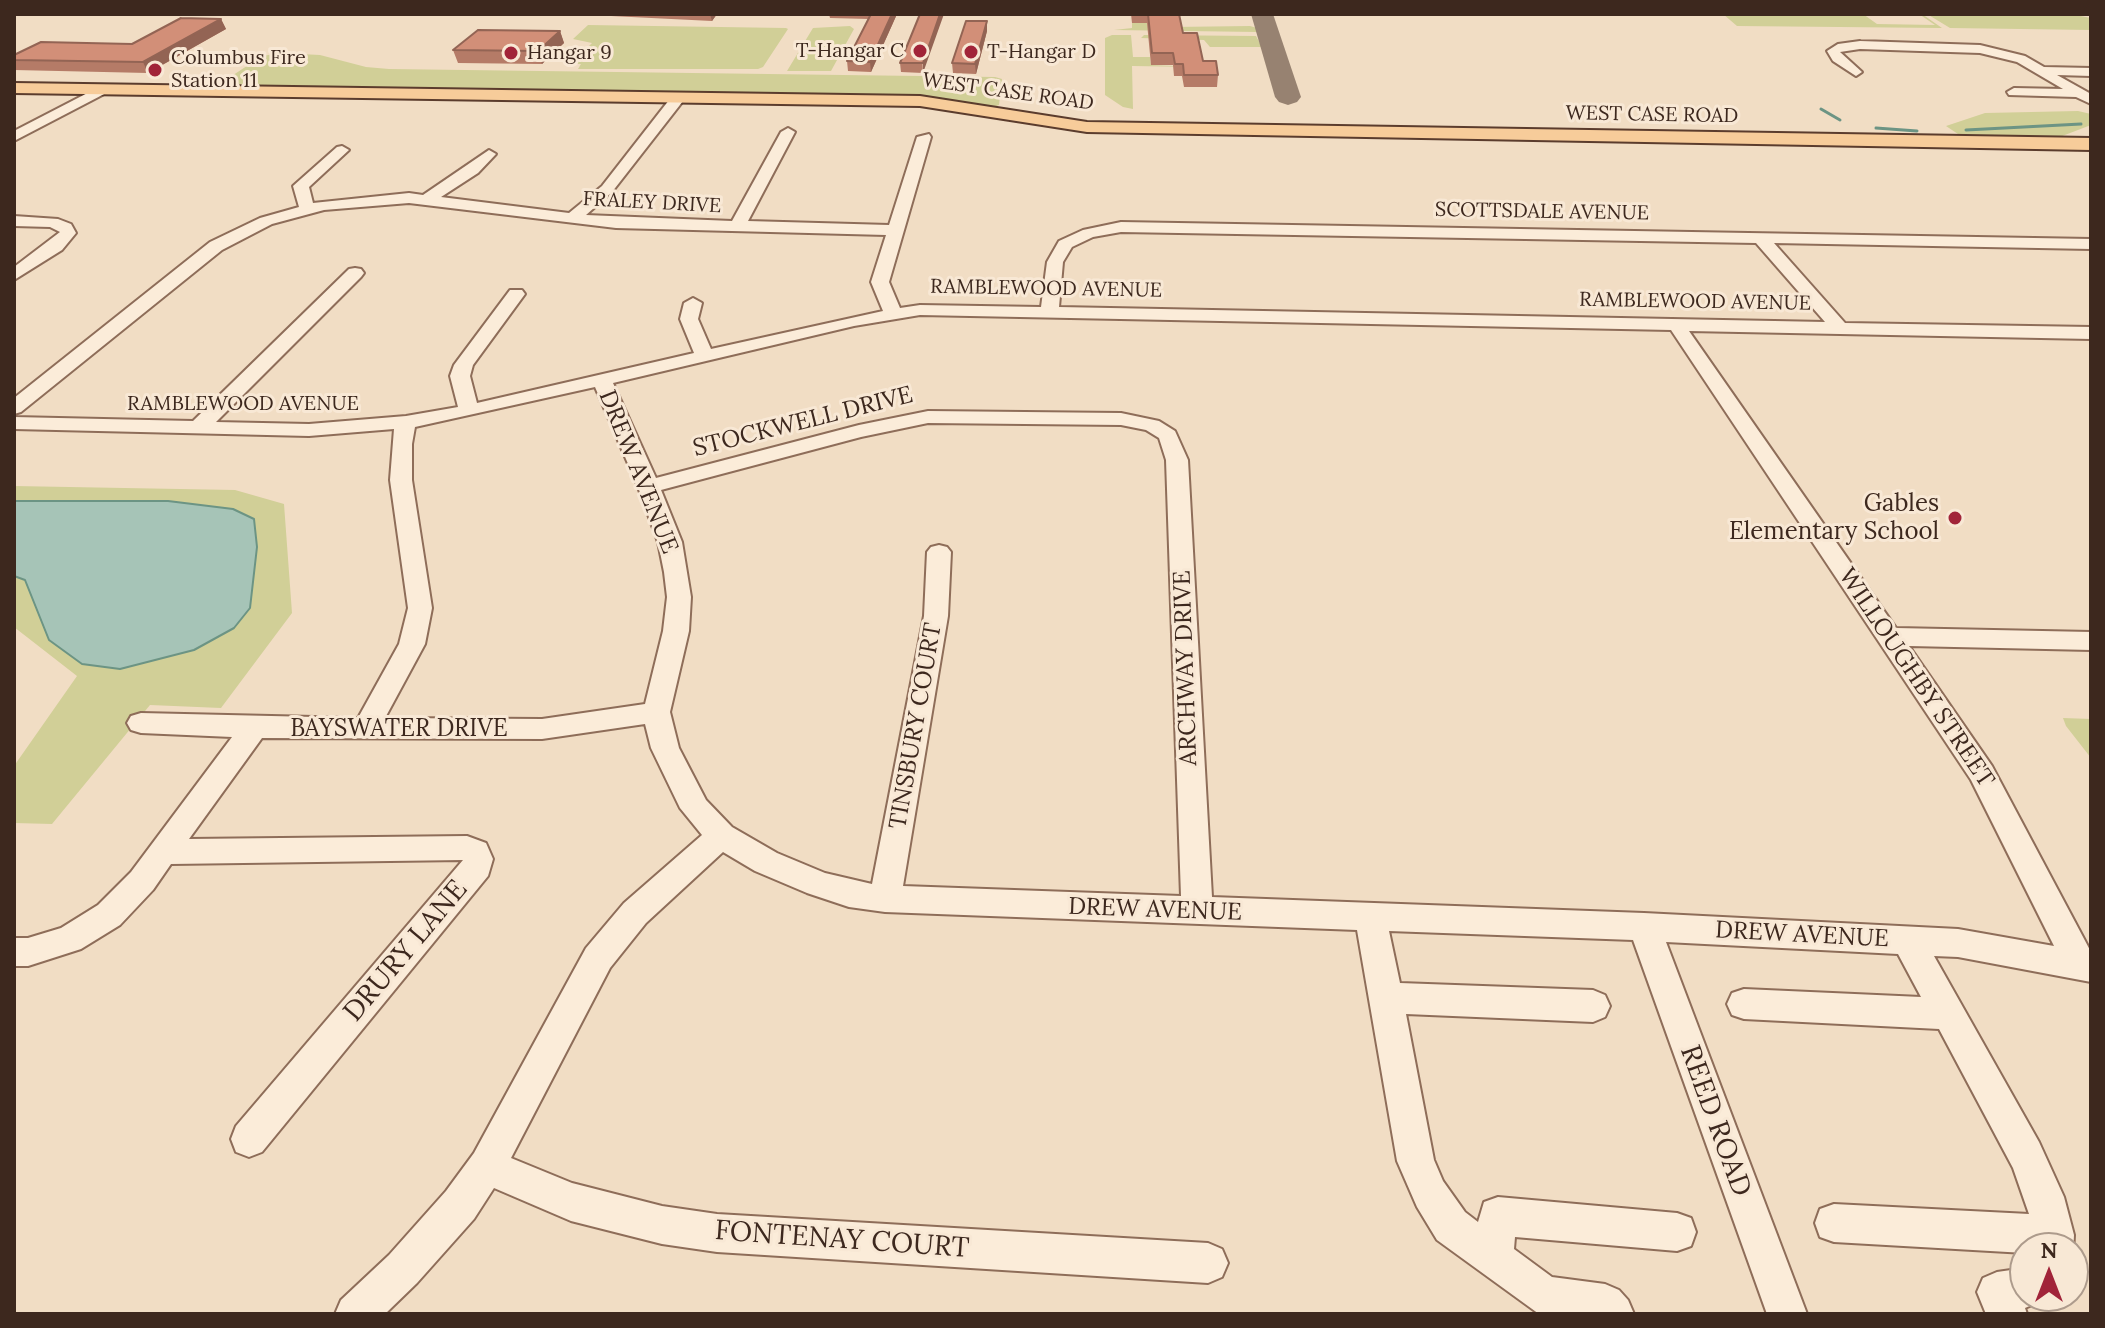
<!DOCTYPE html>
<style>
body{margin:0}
#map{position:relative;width:2105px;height:1328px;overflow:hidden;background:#f1ddc4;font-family:Lora,serif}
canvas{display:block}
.frame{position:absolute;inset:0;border:16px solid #3d281e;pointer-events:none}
.north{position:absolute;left:2009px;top:1232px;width:80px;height:80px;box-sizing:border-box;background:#f8e8d5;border:2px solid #ad9b8c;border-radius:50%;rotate:0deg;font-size:22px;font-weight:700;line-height:32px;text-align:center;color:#3d281e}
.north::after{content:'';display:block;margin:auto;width:28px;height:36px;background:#a12439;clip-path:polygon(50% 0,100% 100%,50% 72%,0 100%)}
</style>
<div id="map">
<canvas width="2105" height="1328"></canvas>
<div class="frame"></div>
<div class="north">N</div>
</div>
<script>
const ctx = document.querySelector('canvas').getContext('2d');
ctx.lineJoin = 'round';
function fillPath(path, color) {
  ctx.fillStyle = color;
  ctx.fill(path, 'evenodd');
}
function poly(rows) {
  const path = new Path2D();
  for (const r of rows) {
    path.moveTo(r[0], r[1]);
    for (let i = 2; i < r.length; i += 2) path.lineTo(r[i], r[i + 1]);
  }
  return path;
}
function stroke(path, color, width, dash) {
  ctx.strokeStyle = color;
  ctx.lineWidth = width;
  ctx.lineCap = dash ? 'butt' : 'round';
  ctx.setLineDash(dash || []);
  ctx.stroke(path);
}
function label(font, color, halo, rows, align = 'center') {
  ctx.font = font + ' Lora,serif';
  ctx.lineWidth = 6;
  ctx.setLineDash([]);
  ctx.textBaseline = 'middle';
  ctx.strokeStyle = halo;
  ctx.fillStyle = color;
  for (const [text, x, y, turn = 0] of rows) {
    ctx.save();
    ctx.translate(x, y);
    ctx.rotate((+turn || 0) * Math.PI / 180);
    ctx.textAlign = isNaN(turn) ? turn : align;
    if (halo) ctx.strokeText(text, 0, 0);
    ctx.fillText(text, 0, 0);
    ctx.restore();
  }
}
fillPath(poly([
 [1723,14,1863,14,1877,24,1935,25,1919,14,1922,14,1942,28,1737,26],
 [1927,14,2070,14,2091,18,2091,30,1950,28],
 [1132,23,1165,23,1173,27,1250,26,1257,28,1257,32,1114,30,1132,28],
 [588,25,786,28,788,29,763,67,758,69,578,69,581,64,571,64,592,43,573,39],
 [850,26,854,29,831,71,787,71,813,28],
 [1112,35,1131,35,1133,57,1150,57,1151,65,1196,67,1132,66,1133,109,1123,107,1105,95,1105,38],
 [1144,35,1256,36,1262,47,1210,47,1204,40,1141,38],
 [281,53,320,55,366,67,389,69,995,77,1002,79,999,105,992,108,948,101,215,87,262,56],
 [2078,111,2091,114,2091,125,2057,138,1964,138,1946,126,1985,113],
 [14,486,235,490,284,504,292,613,221,708,150,705,52,824,14,823,14,766,77,676,14,627,14,576,25,580,49,640,168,501,14,501],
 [2063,718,2091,719,2091,758,2066,726]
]), '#d1cf97');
const water = poly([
 [14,501,168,501,233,509,254,519,257,547,250,608,234,628,194,650,120,669,82,664,49,640,25,580,14,576,14,501]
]);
fillPath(water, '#a6c4b7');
stroke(water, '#6c9484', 2);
stroke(poly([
 [1821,109,1840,120],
 [1876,128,1917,131],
 [1966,130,2081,124]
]), '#6c9484', 3);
fillPath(poly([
 [1251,14,1273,14,1301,97,1297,102,1288,105,1279,102,1275,97,1251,14]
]), '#978271');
const minor = poly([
 [1860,41,1980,45,2025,56,2044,67,2091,68,2091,76,2057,75,2091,94,2091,104,2076,97,2009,95,2007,92,2014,88,2063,89,2017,62,1980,53,1860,49,1840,52,1862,72,1856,76,1833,61,1827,51,1838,44,1860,41],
 [103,85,109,89,108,92,14,141,14,131,103,85],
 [678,94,685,98,683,101,612,192,586,215,732,221,781,132,788,128,795,132,748,221,889,225,917,137,929,134,931,137,889,282,900,308,920,305,1041,307,1047,262,1059,241,1083,230,1121,222,2091,239,2091,249,1774,243,1845,323,2091,327,2091,339,1689,331,1896,628,2091,632,2091,650,1909,646,1992,766,2091,952,2091,982,1958,957,1934,956,2039,1142,2064,1197,2074,1235,2073,1254,2073,1248,2025,1248,2025,1253,1834,1242,1820,1237,1815,1223,1820,1209,1834,1204,2029,1214,2013,1168,1939,1029,1744,1019,1732,1015,1727,1004,1732,993,1744,989,1921,997,1898,954,1666,942,1807,1314,1767,1314,1633,940,1389,931,1400,983,1593,990,1605,995,1610,1006,1605,1017,1593,1022,1406,1014,1434,1160,1443,1181,1465,1212,1478,1222,1484,1202,1498,1197,1677,1213,1691,1218,1696,1232,1691,1246,1677,1251,1515,1237,1514,1249,1552,1277,1605,1284,1619,1290,1628,1300,1634,1314,1539,1314,1437,1240,1417,1207,1397,1161,1357,930,885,912,849,907,807,893,755,871,723,852,646,923,610,968,511,1158,572,1183,662,1206,717,1214,1208,1243,1222,1249,1228,1263,1222,1277,1208,1283,717,1252,662,1244,571,1221,494,1188,474,1219,417,1283,385,1314,335,1314,341,1300,389,1255,446,1191,474,1153,586,948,624,903,702,835,680,808,651,748,645,724,542,739,262,738,189,839,467,836,486,843,493,859,488,876,262,1152,249,1157,236,1152,231,1139,236,1126,463,860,171,864,153,890,120,925,81,949,28,966,14,966,14,938,28,938,61,928,98,905,131,872,232,737,141,733,131,730,127,723,131,716,141,713,358,718,399,644,408,608,390,480,394,429,309,436,14,429,14,417,193,421,349,269,355,268,361,269,364,273,361,277,216,422,309,424,406,416,458,407,450,376,454,365,510,290,522,290,525,294,473,365,470,376,477,403,694,353,680,319,684,303,693,298,702,303,698,319,711,349,883,311,871,282,886,235,616,228,409,203,324,210,272,224,222,250,21,412,14,414,14,398,210,242,260,218,299,207,293,186,337,147,342,146,349,150,309,187,313,203,409,193,423,195,489,150,496,154,478,173,441,197,569,213,602,186,673,95,678,94],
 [1121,232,1756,243,1825,322,1059,307,1063,262,1072,247,1093,237,1121,232],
 [920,315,1671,330,1971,780,2054,946,1958,929,1644,913,1212,897,1188,460,1175,431,1159,421,1121,413,928,411,859,425,656,478,613,383,854,326,920,315],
 [595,387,638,487,658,542,664,572,667,597,663,631,645,704,542,719,385,718,425,644,432,608,412,480,412,444,415,427,595,387],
 [928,423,1121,425,1146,430,1159,438,1166,460,1181,896,903,886,948,616,951,552,947,547,939,545,931,547,927,552,924,616,872,884,825,873,777,853,732,827,706,800,679,748,670,712,689,631,691,597,682,542,661,490,861,437,928,423],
 [14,216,58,219,71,224,76,233,62,250,14,280,14,267,60,232,50,227,14,226,14,216],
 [2025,1268,2025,1296,2042,1296,2039,1302,2025,1308,2027,1314,1986,1314,1977,1292,1983,1278,1997,1272,2025,1268]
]);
const major = poly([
 [14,83,920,96,1087,122,2091,138,2091,150,1087,132,920,106,14,93,14,83]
]);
stroke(minor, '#8e6d59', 4);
stroke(major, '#5b3c2d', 4);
fillPath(minor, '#fbecd9');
fillPath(major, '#f7cc9a');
fillPath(poly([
 [610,14,717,14,712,21,611,16],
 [829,14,897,14,871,72,848,71,847,61,869,19,830,18],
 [920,14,923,73,901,72,900,63],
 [1131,14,1179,14,1183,33,1203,61,1218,75,1217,87,1184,87,1182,76,1174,76,1173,65,1151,65,1147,23,1132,23],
 [221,19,226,29,148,73,14,70,14,55,132,44],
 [987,21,987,31,976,74,953,73,952,63],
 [560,31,564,43,542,64,458,63,453,50]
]), '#b57b67');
fillPath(poly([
 [710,14,717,14,712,21],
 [892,14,897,14,871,72,870,62],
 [940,14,944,14,923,73,923,63],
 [221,19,226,29,148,73,143,62],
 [987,21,987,31,976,74,975,64],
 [560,31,564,43,542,64,538,51]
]), '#936454');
const building = poly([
 [871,14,892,14,870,62,847,61,871,14],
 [920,14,940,14,923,63,900,63,920,14],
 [1148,14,1179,14,1183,33,1197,33,1203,61,1216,61,1218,75,1184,75,1183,64,1175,64,1173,53,1152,53,1148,14],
 [181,18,221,19,143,62,14,60,14,55,41,42,132,44,181,18],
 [966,21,987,21,975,64,952,63,966,21],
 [478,30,560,31,538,51,453,50,478,30]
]);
fillPath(building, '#d28f78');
stroke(building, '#936454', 2);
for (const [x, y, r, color] of [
 [920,51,8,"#a12439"],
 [971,52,8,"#a12439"],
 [511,53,8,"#a12439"],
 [155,70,8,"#a12439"],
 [1955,518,8,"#a12439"]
]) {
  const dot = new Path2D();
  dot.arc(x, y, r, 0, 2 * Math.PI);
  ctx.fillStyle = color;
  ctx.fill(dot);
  stroke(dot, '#f8e8d5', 3);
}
label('20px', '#3d281e', '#f8e8d5', [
 ["T-Hangar C",904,51,"right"],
 ["T-Hangar D",987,52],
 ["Hangar 9",527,53],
 ["Columbus Fire",171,58],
 ["Station 11",171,81]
], 'left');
label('20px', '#3d281e', '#f8e8d5', [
 ["WEST CASE ROAD",1008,92,8],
 ["WEST CASE ROAD",1652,115,1],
 ["FRALEY DRIVE",652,203,3],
 ["SCOTTSDALE AVENUE",1542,212,1],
 ["RAMBLEWOOD AVENUE",1046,289,1],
 ["RAMBLEWOOD AVENUE",1695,302,1],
 ["RAMBLEWOOD AVENUE",243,404]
]);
label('24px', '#3d281e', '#f8e8d5', [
 ["STOCKWELL DRIVE",803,422,-14],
 ["DREW AVENUE",638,472,68],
 ["ARCHWAY DRIVE",1186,668,-92],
 ["WILLOUGHBY STREET",1916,678,56],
 ["TINSBURY COURT",916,726,-80],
 ["BAYSWATER DRIVE",399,729],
 ["DREW AVENUE",1155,910,2],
 ["DREW AVENUE",1802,935,3]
]);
label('24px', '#3d281e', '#f8e8d5', [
 ["Gables",1939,504],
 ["Elementary School",1939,532]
], 'right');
label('28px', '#3d281e', '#f8e8d5', [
 ["DRURY LANE",406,951,-50],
 ["REED ROAD",1715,1121,70],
 ["FONTENAY COURT",842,1240,4]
]);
</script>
